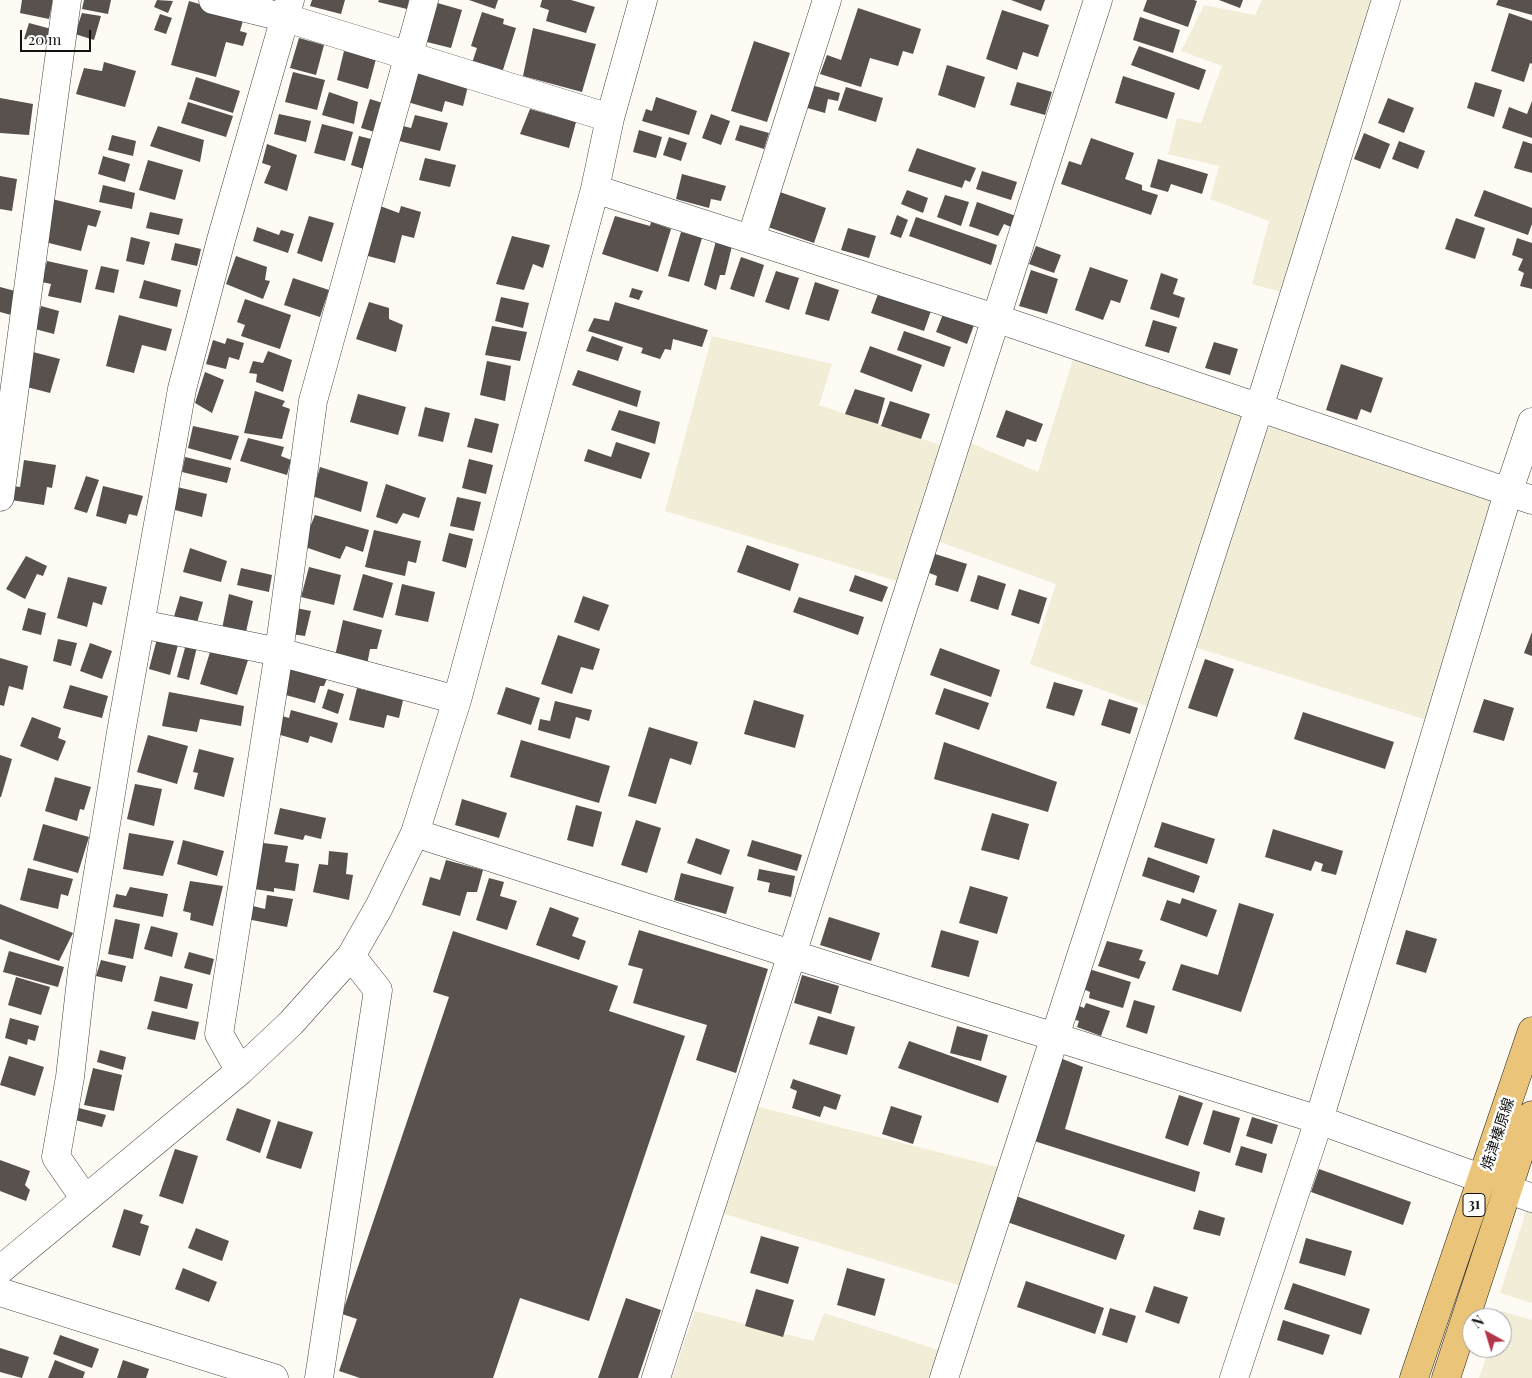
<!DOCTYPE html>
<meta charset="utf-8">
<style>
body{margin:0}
#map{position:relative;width:1532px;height:1378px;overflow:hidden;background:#fefbf5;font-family:"Playfair Display",serif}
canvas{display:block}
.north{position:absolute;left:1462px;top:1308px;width:50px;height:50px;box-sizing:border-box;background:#fff;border:1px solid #a0a0a0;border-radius:50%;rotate:321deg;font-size:14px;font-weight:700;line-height:20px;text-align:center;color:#111}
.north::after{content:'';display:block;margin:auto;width:18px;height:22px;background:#b33648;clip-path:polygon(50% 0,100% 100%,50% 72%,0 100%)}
.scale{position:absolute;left:20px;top:30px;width:71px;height:22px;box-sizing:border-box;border:2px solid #111;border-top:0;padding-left:6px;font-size:15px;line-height:18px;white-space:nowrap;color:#111;-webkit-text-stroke:4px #fff;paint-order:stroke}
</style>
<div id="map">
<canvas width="1532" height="1378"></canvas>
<div class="north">N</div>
<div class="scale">20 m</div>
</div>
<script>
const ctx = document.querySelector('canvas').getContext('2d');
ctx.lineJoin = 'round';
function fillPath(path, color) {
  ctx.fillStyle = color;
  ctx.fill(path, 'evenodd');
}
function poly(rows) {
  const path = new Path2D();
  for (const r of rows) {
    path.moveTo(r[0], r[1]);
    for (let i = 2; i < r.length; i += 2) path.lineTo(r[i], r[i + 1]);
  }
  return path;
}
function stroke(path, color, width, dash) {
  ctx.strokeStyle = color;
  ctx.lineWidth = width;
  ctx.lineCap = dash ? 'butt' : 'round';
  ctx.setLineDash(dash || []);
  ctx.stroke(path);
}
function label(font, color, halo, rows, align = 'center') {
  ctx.font = font + ' "Playfair Display","Noto Sans JP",serif';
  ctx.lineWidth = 5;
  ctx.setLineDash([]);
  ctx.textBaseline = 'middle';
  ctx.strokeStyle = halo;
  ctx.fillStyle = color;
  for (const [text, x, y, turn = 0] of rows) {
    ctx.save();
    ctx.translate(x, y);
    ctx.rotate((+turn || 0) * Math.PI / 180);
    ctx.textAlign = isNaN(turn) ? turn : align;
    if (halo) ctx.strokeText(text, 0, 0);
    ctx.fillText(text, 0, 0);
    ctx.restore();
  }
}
fillPath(poly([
 [1262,0,1380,0,1291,295,1252,284,1269,221,1210,199,1219,166,1168,154,1177,118,1201,123,1222,66,1181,51,1204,5,1255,15],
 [712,336,832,364,819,405,944,446,906,584,665,511],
 [1074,356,1249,416,1158,710,1030,664,1056,584,932,539,964,440,1038,472],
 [1262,424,1493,500,1427,720,1188,645],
 [751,1105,1006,1169,968,1288,718,1212],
 [1530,1199,1532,1200,1532,1303,1500,1293],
 [695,1311,813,1341,824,1313,942,1351,937,1378,672,1378],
 [1501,1311,1532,1320,1532,1378,1479,1378,1489,1348,1502,1348,1502,1318,1499,1318]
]), '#f2edd7');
fillPath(poly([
 [22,0,53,0,49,19,20,13],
 [84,0,111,0,108,14,82,9],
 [157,0,173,1,168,13,154,7],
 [312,0,345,0,341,14,310,6],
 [379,0,409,0,407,9,378,2],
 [469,0,498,0,495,9],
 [542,0,571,0,595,7,586,33,546,21,549,10,540,7],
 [1011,0,1045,0,1041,11],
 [1147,0,1194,0,1197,1,1188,27,1143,11],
 [1219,0,1243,0,1240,8],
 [1498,0,1532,0,1532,15,1496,5],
 [189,1,244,17,240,31,247,33,243,46,226,42,216,77,171,65],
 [434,2,462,10,451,48,423,41],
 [858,8,921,29,913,54,903,51,898,66,870,58,861,87,820,74,827,55,841,60],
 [1002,10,1049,25,1038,57,1023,52,1017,70,986,59],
 [482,12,504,19,503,24,516,28,502,73,472,63,477,48,471,46],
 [82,13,101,16,94,40,75,34],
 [1509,13,1532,21,1532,64,1530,63,1524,82,1491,71],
 [160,14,172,18,166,34,154,30],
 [1140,17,1180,30,1173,53,1133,40],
 [29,23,55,30,52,46,24,39],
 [533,28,596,44,582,92,523,76],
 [299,38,324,45,316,75,290,68],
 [754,41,790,53,767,122,731,111],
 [1139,46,1206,70,1199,90,1131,65],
 [344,51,376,59,368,89,337,80],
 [104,62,136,71,125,107,76,94,84,68,102,71],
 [947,65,985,77,975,108,938,95],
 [412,71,468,86,463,106,445,101,442,112,404,101],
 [293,72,325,80,317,110,285,102],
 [1123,76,1175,93,1167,119,1115,103],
 [196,77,240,91,233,113,189,99],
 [1017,82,1052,92,1045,115,1010,105],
 [1475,82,1502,90,1494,117,1467,108],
 [804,83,840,93,838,101,828,99,825,113,797,105],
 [846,87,883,98,876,122,838,110],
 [329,92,358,102,354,124,322,115],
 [656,97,697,111,689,135,642,121,646,109,652,111],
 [0,98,33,104,29,135,0,133],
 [1388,98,1414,108,1404,133,1378,123],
 [370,99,386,104,378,133,361,128],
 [1532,101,1532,138,1502,128,1509,107,1527,114],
 [188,102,233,116,226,137,181,123],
 [530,109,576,122,569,148,520,134],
 [279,114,311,121,306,142,274,134],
 [711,114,730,121,721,145,702,138],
 [415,115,448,123,440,151,395,140,399,125,411,128],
 [322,124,353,132,345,161,314,153],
 [740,125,769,133,764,149,735,140],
 [158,126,204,140,200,162,150,146],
 [639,130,662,137,656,158,633,152],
 [1364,133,1390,144,1380,169,1354,159],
 [112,135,136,141,133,156,108,150],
 [359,136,375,140,367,170,351,165],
 [669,137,687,143,681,161,663,155],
 [1091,138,1134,153,1125,179,1142,185,1142,190,1158,195,1151,215,1061,184,1069,161,1081,165],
 [1399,141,1425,151,1418,169,1392,159],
 [1523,141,1532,144,1532,173,1514,168],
 [267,144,297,155,287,191,264,183,271,166,262,163],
 [917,148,976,168,970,182,965,180,962,188,908,171],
 [103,156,130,164,125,182,98,174],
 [425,158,456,165,450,187,419,180],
 [1158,159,1208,174,1202,194,1171,184,1168,192,1150,187],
 [148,160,183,170,175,200,139,190],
 [982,171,1017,182,1011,200,976,189],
 [682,174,726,186,721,201,711,199,709,208,676,199],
 [0,176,17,179,12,211,0,209],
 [103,185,135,193,132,209,99,202],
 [907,190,928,198,923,213,901,204],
 [1484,190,1532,208,1532,224,1528,235,1474,216],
 [777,191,826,208,814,243,765,226],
 [945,195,969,202,961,226,937,217],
 [52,199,101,211,96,227,88,225,81,251,41,241],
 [977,202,1016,216,1011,227,1004,224,998,236,969,226],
 [380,206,399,213,401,206,421,212,414,238,402,235,395,263,364,255],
 [150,212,183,219,179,235,146,228],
 [897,215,908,220,901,238,890,234],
 [309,216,334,223,322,262,297,253],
 [615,216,650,226,651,222,671,229,658,272,602,254],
 [916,217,997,245,991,265,909,236],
 [1456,218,1485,228,1475,259,1445,249],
 [257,227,279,235,281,230,294,234,288,253,253,241],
 [848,228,876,236,869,258,841,250],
 [681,232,702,238,689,282,668,276],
 [512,236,550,245,543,268,533,264,524,290,496,284],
 [131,237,150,242,144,265,126,261],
 [1517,238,1532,243,1532,289,1520,286,1524,273,1518,270,1523,259,1512,255],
 [716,241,732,246,725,275,720,275,716,290,704,285],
 [175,243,201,249,197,266,171,260],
 [1036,246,1061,255,1054,273,1029,264],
 [236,256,267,267,265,280,270,281,263,299,226,284],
 [741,257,764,265,754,297,730,289],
 [47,261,88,270,81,303,48,296,51,284,42,282],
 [101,266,119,270,114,293,95,289],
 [1090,267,1128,280,1120,303,1111,300,1103,320,1075,310],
 [1031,270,1058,279,1047,314,1019,306],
 [776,271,799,278,789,310,765,302],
 [1161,273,1178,279,1173,294,1185,298,1179,318,1150,309],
 [293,278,329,290,320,317,284,305],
 [144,280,181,290,177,307,139,298],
 [815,282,839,290,829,321,805,314],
 [881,286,933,305,924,331,871,313],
 [0,287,15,291,11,315,0,312],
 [632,288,643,291,639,300,629,297],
 [501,297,529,303,523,328,495,321],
 [245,299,291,315,280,349,241,336,245,325,237,322],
 [369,302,389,308,389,319,403,325,396,352,356,339],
 [615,302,708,330,702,347,673,339,671,350,665,349,660,359,641,353,643,348,588,331,594,318,609,321],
 [41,306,59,311,54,334,35,329],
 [943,314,974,325,967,344,936,332],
 [119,315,172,329,166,351,142,345,134,373,106,366],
 [1153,320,1177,327,1169,353,1145,346],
 [492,326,527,332,520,361,485,355],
 [904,331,951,347,944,367,897,350],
 [592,336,623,347,618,361,586,351],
 [227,338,244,343,239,360,229,357,226,369,206,364,213,340,225,344],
 [1214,342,1238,349,1230,375,1205,368],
 [870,346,922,365,912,392,860,372],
 [268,351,292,360,283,392,256,382,257,374,249,373,253,361,263,363],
 [33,352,60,359,50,393,23,386],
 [487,361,511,366,505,401,480,395],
 [1341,364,1383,378,1371,413,1361,409,1357,420,1326,410],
 [578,370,641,391,637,407,572,385],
 [205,372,224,380,212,413,195,403],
 [855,389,885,398,878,424,845,414],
 [255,391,285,401,282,406,290,409,282,439,244,433],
 [358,394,406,407,398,435,350,422],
 [890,401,930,414,921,439,881,426],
 [425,407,450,413,443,442,418,436],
 [619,410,660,422,655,444,611,430],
 [1006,410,1043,424,1036,442,1027,439,1024,447,996,437],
 [475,418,499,424,492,453,467,447],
 [193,426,239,436,231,460,188,448],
 [248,438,284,447,281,456,291,460,287,475,240,461],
 [616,442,650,453,641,479,584,461,588,449,611,457],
 [185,457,231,468,227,483,182,472],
 [469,459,493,465,486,494,462,488],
 [24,460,56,465,52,488,47,487,44,505,11,500,13,486,20,487],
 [320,467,368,482,361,512,312,496],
 [86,476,99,480,87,513,74,509],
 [386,484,426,498,419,518,403,513,397,524,376,517],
 [103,486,143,496,137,516,129,514,126,524,96,516],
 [177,487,207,494,202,517,171,509],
 [457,497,481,502,474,531,450,526],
 [315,515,369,530,363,552,346,546,340,559,302,546],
 [374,530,421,541,416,563,408,561,405,576,365,567],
 [449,533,473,539,466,568,442,561],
 [747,545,799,564,790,591,737,572],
 [190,548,227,561,221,582,183,572],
 [932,553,967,564,958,592,935,585,937,576,927,572],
 [26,556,47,566,43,576,37,574,25,599,6,589],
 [309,567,341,575,334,605,301,597],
 [241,568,272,575,269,592,237,585],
 [363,574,393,583,383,618,353,610],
 [855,575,888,587,882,602,849,591],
 [978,575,1006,584,998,610,970,601],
 [68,577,107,587,102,605,93,602,87,627,57,618],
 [402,584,435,592,428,622,395,615],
 [1019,589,1047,598,1039,624,1011,615],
 [229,594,253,601,245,636,222,629],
 [180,596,203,602,196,626,173,620],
 [583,596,609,605,599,631,574,622],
 [799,597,864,617,858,635,793,612],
 [28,608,46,613,41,635,22,630],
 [296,608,311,611,305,636,291,634],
 [343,620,382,630,377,649,370,649,367,665,335,656],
 [1532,632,1532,656,1524,653],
 [158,635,179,641,170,675,149,669],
 [558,635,600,649,593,670,581,667,572,694,541,684],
 [58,639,77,643,71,666,53,661],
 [90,643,112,651,102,679,80,671],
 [186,644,197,647,189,680,177,677],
 [940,648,1000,670,991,697,930,675],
 [211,649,248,660,237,695,200,684],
 [0,658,28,666,23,690,9,686,4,706,0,705],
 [1205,659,1234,669,1217,717,1188,708],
 [290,665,328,676,324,686,320,686,315,703,282,694],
 [1054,682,1083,690,1074,716,1046,708],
 [70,685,108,696,102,718,63,708],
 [506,687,540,698,531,725,497,714],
 [357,688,403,700,399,718,387,715,384,728,349,720],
 [944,688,989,703,979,730,935,714],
 [328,689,344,694,338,714,322,708],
 [169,692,244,706,241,726,200,719,197,732,162,726],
 [1109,699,1138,708,1130,734,1101,725],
 [1484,699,1514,708,1504,741,1473,732],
 [754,700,804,715,795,748,744,734],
 [555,701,592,710,589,721,576,717,570,739,538,730,540,719,550,721],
 [291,710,338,723,332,743,310,736,308,743,277,734,282,716,289,718],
 [1303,712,1394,742,1385,769,1294,739],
 [32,717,61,728,58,738,66,741,58,761,20,746],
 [649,727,698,742,691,765,670,758,656,804,628,796],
 [148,735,188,746,177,784,137,772],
 [521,740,610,766,599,803,510,777],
 [944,742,1057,782,1048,812,934,779],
 [199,749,234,758,224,797,194,789,198,773,193,772],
 [0,755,12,759,1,797,0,797],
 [55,777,91,787,84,810,80,809,77,821,45,811],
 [135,784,162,789,154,826,127,819],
 [462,799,507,813,499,838,455,825],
 [576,805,602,812,593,847,567,840],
 [280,808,326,818,321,839,305,835,303,840,274,834],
 [992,813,1029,824,1019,860,981,850],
 [636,820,661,828,647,873,621,865],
 [1162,822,1215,839,1207,864,1154,847],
 [43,824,89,837,78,873,33,860],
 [1273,829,1343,851,1336,875,1321,871,1323,864,1315,861,1311,871,1265,857],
 [129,833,174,841,163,876,123,869],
 [696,838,730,850,721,875,687,863],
 [183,840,224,851,217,876,177,864],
 [752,840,802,855,797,871,747,856],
 [255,842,288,846,285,862,299,864,295,891,274,888,274,892,248,888],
 [329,851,348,853,346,874,353,875,349,900,313,892,319,864,328,865],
 [1148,857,1200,876,1194,893,1142,876],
 [446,860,483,870,477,892,467,892,460,916,422,905,430,877,440,880],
 [28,868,73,879,68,896,61,894,58,909,20,900],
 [759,869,795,876,791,897,768,892,770,883,757,880],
 [681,873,734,887,726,914,674,900],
 [489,878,504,882,500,896,517,901,507,930,476,920],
 [190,881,223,886,213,926,190,920,191,913,183,911],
 [970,886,1008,897,997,934,959,923],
 [130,887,168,894,163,917,113,907,116,894,126,896],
 [267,895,293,899,287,927,247,919,249,905,265,909],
 [1182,898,1217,910,1207,937,1160,920,1167,900,1180,904],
 [1239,903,1274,914,1241,1012,1172,990,1181,964,1218,975],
 [0,904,73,933,59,961,0,939],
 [550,907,579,918,572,936,586,941,579,960,536,945],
 [829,917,880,933,871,961,820,945],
 [115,919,140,924,133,959,108,954],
 [151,926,178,933,172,957,144,949],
 [639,930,768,969,736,1073,696,1060,707,1025,633,1003,643,969,628,965],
 [941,930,979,941,969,977,931,967],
 [1406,930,1437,939,1426,973,1396,964],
 [453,931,618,986,609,1011,685,1036,589,1321,520,1298,493,1378,360,1378,339,1371,357,1319,342,1314,449,997,433,992],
 [1107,941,1143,950,1139,960,1146,962,1139,979,1098,966],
 [9,951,64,967,58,987,3,972],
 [189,952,214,959,210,975,184,968],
 [101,960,126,966,122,982,96,976],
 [1089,969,1131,982,1123,1008,1089,998,1090,992,1083,989],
 [802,975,839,986,831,1014,794,1003],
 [160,976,193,984,187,1009,154,1001],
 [16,977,50,987,41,1015,8,1005],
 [1134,1000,1155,1006,1147,1034,1126,1027],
 [1086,1003,1110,1011,1101,1036,1077,1027,1079,1021,1069,1018,1075,1004,1084,1008],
 [152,1011,199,1022,195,1040,147,1029],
 [818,1016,855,1027,847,1055,809,1044],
 [10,1018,39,1026,35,1041,28,1039,27,1045,5,1038],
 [957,1026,988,1035,981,1061,950,1053],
 [909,1041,1007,1076,998,1103,898,1068],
 [100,1050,126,1057,123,1070,97,1062],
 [9,1056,44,1067,35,1096,0,1085],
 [1060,1058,1083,1067,1065,1129,1200,1172,1195,1192,1031,1140],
 [93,1068,122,1075,114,1111,84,1105],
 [793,1079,841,1095,836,1110,824,1106,820,1117,792,1108,797,1091,790,1088],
 [1179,1095,1203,1103,1188,1146,1165,1138],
 [891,1106,922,1116,913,1144,882,1134],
 [79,1108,106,1115,102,1127,75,1120],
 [237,1108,271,1120,260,1153,226,1140],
 [1213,1110,1240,1118,1230,1153,1203,1144],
 [1252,1117,1278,1125,1272,1144,1246,1136],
 [278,1121,313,1132,301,1169,266,1158],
 [1241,1146,1267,1154,1262,1173,1235,1165],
 [175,1149,198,1156,183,1204,159,1196],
 [0,1160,30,1171,25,1185,30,1190,26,1201,0,1191],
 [1319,1169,1411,1202,1403,1225,1311,1192],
 [1016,1196,1125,1235,1116,1260,1007,1222],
 [124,1209,143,1215,140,1223,149,1226,140,1256,112,1247],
 [1199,1210,1225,1218,1220,1236,1193,1229],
 [196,1228,229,1241,222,1261,188,1248],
 [761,1236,799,1247,788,1284,750,1273],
 [1306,1238,1352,1251,1345,1276,1299,1263],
 [183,1268,217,1282,209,1302,175,1289],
 [847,1268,885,1279,875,1316,837,1305],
 [1026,1281,1104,1308,1095,1334,1017,1307],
 [1293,1283,1370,1309,1361,1335,1284,1309],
 [1154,1286,1188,1297,1179,1324,1145,1312],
 [756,1289,794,1300,783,1337,745,1326],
 [626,1298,661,1310,638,1378,598,1378],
 [1110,1308,1136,1316,1127,1343,1102,1335],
 [1283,1320,1330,1335,1323,1355,1277,1340],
 [60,1335,99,1349,92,1368,53,1354],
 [0,1348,29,1357,22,1378,0,1372],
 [55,1360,85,1372,83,1378,48,1378],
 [123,1360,149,1369,146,1378,117,1378]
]), '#58514e');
const minor = poly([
 [213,0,286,18,610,118],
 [595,189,995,318,1532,500],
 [751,239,827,0],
 [0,497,67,0],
 [141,624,279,652,457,700],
 [415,833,791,954,1319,1120,1483,1179],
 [240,1071,219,1034,279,652,313,401,424,0],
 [1507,1189,1532,1198],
 [85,1199,56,1157,70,1077,82,971,121,732,182,389,221,240,290,0],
 [0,1270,240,1071,291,1023,351,956,379,907,415,833,457,700,595,189,610,118,643,0],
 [0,1292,274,1378],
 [319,1378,378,990,351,956],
 [656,1378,1098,0],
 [944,1378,1259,408,1386,0],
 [1234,1378,1319,1120,1508,493,1532,422]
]);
const major = poly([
 [1414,1378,1532,1031],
 [1446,1378,1532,1115]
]);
stroke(minor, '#444', 29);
stroke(major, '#222', 29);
stroke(minor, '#fff', 28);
stroke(major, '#eac479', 28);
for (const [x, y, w] of [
 [1474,1205,22]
]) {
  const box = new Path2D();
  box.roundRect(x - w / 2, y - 11.5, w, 23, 4);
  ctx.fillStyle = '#fff';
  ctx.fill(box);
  stroke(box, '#111', 1);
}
label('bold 14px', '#111', null, [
 ["31",1474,1205]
]);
label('15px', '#111', '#fff', [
 ["焼津榛原線",1498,1134,-72]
]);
</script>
